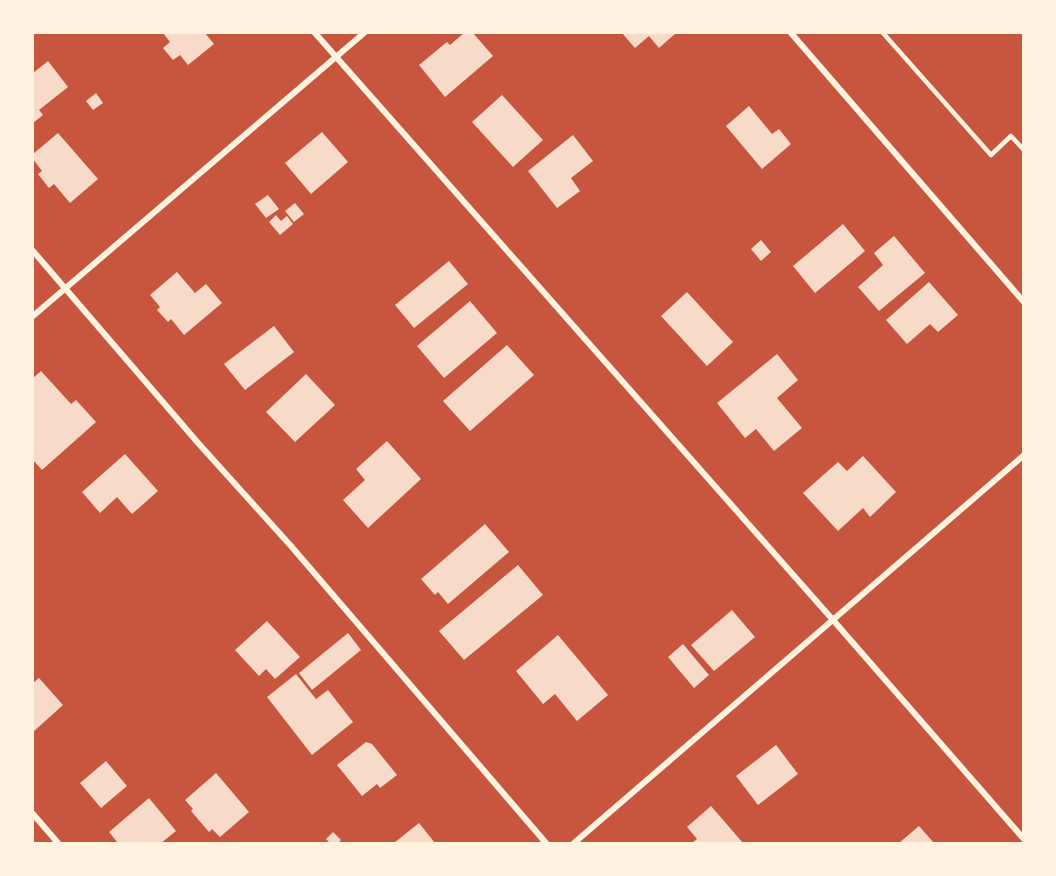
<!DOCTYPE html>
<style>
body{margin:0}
#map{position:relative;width:1056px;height:876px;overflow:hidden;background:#c8553d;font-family:Rubik,sans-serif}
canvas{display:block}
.frame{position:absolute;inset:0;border:34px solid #fff3e0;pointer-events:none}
</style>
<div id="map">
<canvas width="1056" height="876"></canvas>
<div class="frame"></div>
</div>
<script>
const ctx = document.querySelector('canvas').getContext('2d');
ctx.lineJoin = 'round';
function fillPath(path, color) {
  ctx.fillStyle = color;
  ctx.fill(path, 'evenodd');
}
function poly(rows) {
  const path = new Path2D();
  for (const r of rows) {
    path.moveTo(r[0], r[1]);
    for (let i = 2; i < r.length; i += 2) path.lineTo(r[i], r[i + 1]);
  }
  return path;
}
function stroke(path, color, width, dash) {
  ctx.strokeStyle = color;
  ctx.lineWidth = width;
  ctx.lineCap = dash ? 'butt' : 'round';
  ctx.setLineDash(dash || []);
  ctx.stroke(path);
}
fillPath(poly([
 [163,33,205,33,214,44,188,65,180,55,173,60,163,48,170,42],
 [464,33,473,33,493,56,445,97,419,65,447,42,450,45],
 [622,33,676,33,659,48,649,36,635,48],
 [48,61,68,87,39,110,43,115,33,123,33,73],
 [96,93,103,103,93,110,86,101],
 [502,95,543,140,513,167,472,122],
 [749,106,772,134,779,129,791,144,762,169,726,126],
 [322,132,348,162,311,194,285,163],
 [58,133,98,179,70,203,54,184,49,188,38,174,42,171,33,159,33,154],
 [573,135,593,161,571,178,580,191,557,208,528,171],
 [268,195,279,209,266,218,255,204],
 [295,203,304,214,294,222,285,211],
 [276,215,281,221,287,216,293,224,280,235,269,222],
 [843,224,865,251,815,293,793,266],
 [894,236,925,273,879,311,858,287,883,265,874,253],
 [761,240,771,252,761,261,751,249],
 [449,261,468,284,414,328,395,305],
 [177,272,195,293,206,284,222,303,184,335,171,319,168,322,157,310,160,307,150,295],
 [929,282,958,315,938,332,930,324,907,344,886,320],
 [687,292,733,342,707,366,661,316],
 [470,301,497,333,444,378,417,346],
 [274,326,294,352,245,390,224,364],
 [507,345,534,375,470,431,443,401],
 [777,354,798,380,777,398,802,428,774,451,756,429,745,438,717,403],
 [41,371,71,404,76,400,96,422,42,470,33,460,33,378],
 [306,374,335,405,295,442,266,412],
 [387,441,421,479,368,528,343,500,365,480,356,469],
 [125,454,158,491,132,514,117,497,100,513,82,492],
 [863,456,896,492,870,517,863,508,838,531,803,493,838,462,847,471],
 [485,524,509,552,448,604,438,592,435,595,421,579],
 [518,565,543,595,464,660,439,631],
 [732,610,755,637,714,671,691,645],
 [267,621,300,657,275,679,266,669,259,676,235,650],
 [348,633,361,650,312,690,299,673],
 [558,635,608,695,577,721,555,694,543,704,516,671],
 [683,644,709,675,694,688,668,657],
 [296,674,316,699,328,690,353,722,312,755,267,697],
 [39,678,63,705,33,732,33,683],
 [366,742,372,744,397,775,380,788,377,784,362,796,337,765],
 [776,745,798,774,758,805,736,776],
 [106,761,127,786,101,808,80,783],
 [216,773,249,812,220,837,212,829,209,832,191,811,193,809,185,800],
 [149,798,176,831,161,843,118,843,109,832],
 [711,806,743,843,692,843,697,839,687,827],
 [419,823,435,843,394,843],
 [919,826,934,843,899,843],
 [333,832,341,840,338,843,330,843,326,839]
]), '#f7dbc8');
stroke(poly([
 [883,33,991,155,1011,136,1023,149]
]), '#fff3e0', 4.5);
stroke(poly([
 [315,33,833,620,1023,838],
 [791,33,1023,301],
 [33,251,199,444,291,546,546,843],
 [33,316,364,33],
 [33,814,58,843],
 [574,843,1023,456]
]), '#fff3e0', 6);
</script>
